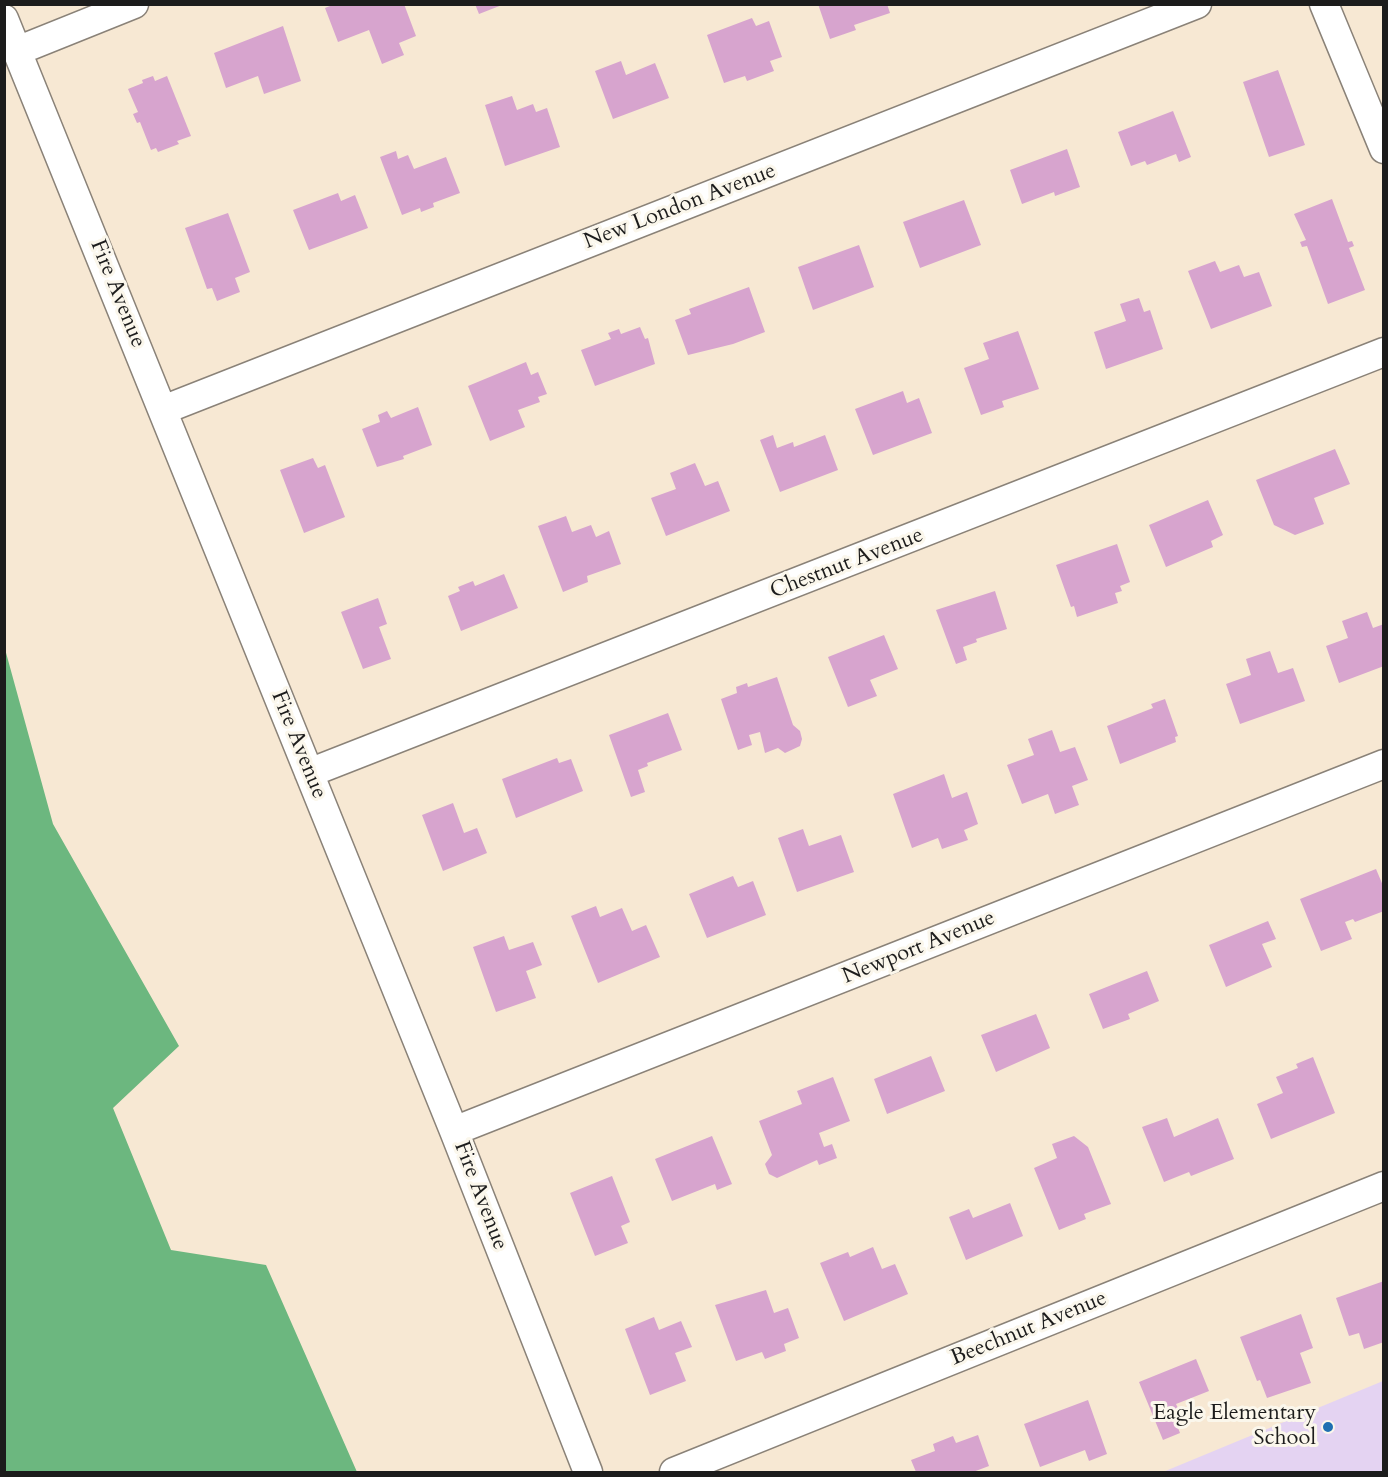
<!DOCTYPE html>
<style>
body{margin:0}
#map{position:relative;width:1388px;height:1477px;overflow:hidden;background:#f7e8d3;font-family:Cardo,serif}
canvas{display:block}
.frame{position:absolute;inset:0;border:6px solid #1c1c1c;pointer-events:none}
</style>
<div id="map">
<canvas width="1388" height="1477"></canvas>
<div class="frame"></div>
</div>
<script>
const ctx = document.querySelector('canvas').getContext('2d');
ctx.lineJoin = 'round';
function fillPath(path, color) {
  ctx.fillStyle = color;
  ctx.fill(path, 'evenodd');
}
function poly(rows) {
  const path = new Path2D();
  for (const r of rows) {
    path.moveTo(r[0], r[1]);
    for (let i = 2; i < r.length; i += 2) path.lineTo(r[i], r[i + 1]);
  }
  return path;
}
function stroke(path, color, width, dash) {
  ctx.strokeStyle = color;
  ctx.lineWidth = width;
  ctx.lineCap = dash ? 'butt' : 'round';
  ctx.setLineDash(dash || []);
  ctx.stroke(path);
}
function label(font, color, halo, rows, align = 'center') {
  ctx.font = font + ' Cardo,serif';
  ctx.lineWidth = 6;
  ctx.setLineDash([]);
  ctx.textBaseline = 'middle';
  ctx.strokeStyle = halo;
  ctx.fillStyle = color;
  for (const [text, x, y, turn = 0] of rows) {
    ctx.save();
    ctx.translate(x, y);
    ctx.rotate((+turn || 0) * Math.PI / 180);
    ctx.textAlign = isNaN(turn) ? turn : align;
    if (halo) ctx.strokeText(text, 0, 0);
    ctx.fillText(text, 0, 0);
    ctx.restore();
  }
}
fillPath(poly([
 [1383,1381,1383,1472,1163,1472]
]), '#e4d3f2');
fillPath(poly([
 [5,649,53,824,179,1046,113,1108,171,1250,266,1265,357,1472,5,1472]
]), '#6cb77f');
fillPath(poly([
 [335,4,404,4,416,36,399,43,404,55,382,64,369,30,338,42,325,8],
 [475,4,502,4,502,5,479,14],
 [818,4,887,4,890,13,854,25,856,30,830,39],
 [752,18,756,26,769,21,782,57,770,61,774,71,747,81,745,76,724,83,707,35],
 [283,26,301,81,264,94,258,76,226,88,214,53],
 [621,61,626,75,655,63,669,98,613,119,595,71],
 [1278,70,1305,145,1269,157,1243,82],
 [153,76,155,81,167,76,191,136,177,141,179,144,158,152,156,148,151,150,140,122,137,123,133,114,138,112,128,89,143,83,142,80],
 [512,96,517,110,533,104,536,112,547,108,560,147,505,166,485,105],
 [1173,111,1191,157,1179,162,1176,154,1147,165,1145,161,1131,166,1118,132],
 [1067,149,1080,187,1055,196,1054,192,1022,204,1010,170],
 [396,151,398,159,408,155,414,169,446,157,460,193,433,203,434,207,421,212,420,208,402,215,380,157],
 [338,193,341,201,355,195,368,228,309,250,293,210],
 [1332,199,1348,242,1352,241,1354,246,1349,248,1365,290,1328,304,1307,246,1302,247,1300,242,1306,240,1294,214],
 [964,200,981,245,920,268,903,222],
 [228,213,250,272,235,278,240,292,217,301,212,288,207,289,185,228],
 [859,245,874,287,813,310,798,267],
 [1215,261,1220,272,1239,265,1244,277,1259,272,1272,306,1211,329,1188,271],
 [749,287,765,332,733,344,688,355,675,320,691,314,689,309],
 [1139,298,1144,312,1150,310,1163,349,1106,369,1094,332,1126,321,1120,304],
 [640,327,645,339,648,338,655,364,595,386,581,350,611,339,608,333,619,329,621,334],
 [1018,331,1039,389,1002,401,1004,407,981,415,964,368,989,359,983,343],
 [526,362,531,375,538,372,547,394,538,397,540,402,518,410,525,427,490,441,468,386],
 [903,391,907,403,919,398,932,433,873,455,855,409],
 [418,407,432,445,403,456,404,459,377,467,362,429,380,422,378,415,387,411,391,418],
 [773,435,777,448,793,442,794,447,825,435,838,470,780,492,760,440],
 [1335,449,1350,484,1314,498,1324,524,1295,535,1274,525,1256,480],
 [313,458,318,468,325,465,345,517,304,533,280,470],
 [695,463,705,486,718,481,730,511,666,536,651,498,676,489,670,473],
 [1208,500,1223,535,1211,541,1213,547,1166,567,1149,525],
 [566,516,572,532,591,525,596,537,609,531,621,564,587,576,588,582,563,592,538,526],
 [1117,544,1130,582,1120,586,1122,591,1115,593,1118,603,1077,617,1074,606,1071,607,1056,565],
 [504,574,518,608,461,631,448,596,460,591,458,587,473,581,475,586],
 [995,591,1007,629,976,639,977,642,963,647,967,660,956,664,936,610],
 [378,598,387,624,379,627,391,659,363,669,341,612],
 [1367,612,1373,628,1384,624,1384,666,1339,683,1326,646,1348,638,1342,621],
 [884,635,898,669,870,680,877,696,848,707,828,657],
 [1270,651,1278,673,1293,668,1305,701,1240,724,1226,684,1251,675,1246,659],
 [777,677,793,725,800,731,802,739,800,746,785,753,778,748,765,753,760,732,749,735,752,745,738,750,721,699,737,693,736,687,747,683,748,687],
 [1165,699,1178,736,1175,737,1176,742,1120,764,1107,726,1153,708,1151,704],
 [668,713,682,750,647,763,648,766,638,770,645,792,631,797,609,735],
 [1052,730,1060,752,1075,747,1088,780,1072,786,1079,805,1055,814,1048,794,1022,804,1007,765,1034,755,1028,739],
 [557,758,559,763,571,759,583,791,516,818,502,779],
 [944,774,952,798,967,792,978,824,964,830,968,840,942,849,938,838,912,848,893,794],
 [453,803,464,833,477,828,487,853,443,871,422,815],
 [803,829,809,846,841,835,854,872,797,892,778,838],
 [1376,869,1384,888,1384,911,1355,922,1353,919,1345,922,1352,939,1321,951,1300,899],
 [733,876,738,887,753,881,766,915,707,938,689,894],
 [596,906,600,917,622,908,632,931,646,925,660,957,598,983,571,916],
 [1268,921,1276,939,1262,944,1272,967,1226,987,1209,945],
 [504,936,509,950,533,942,542,965,526,971,536,998,496,1012,473,947],
 [1147,971,1159,1001,1128,1014,1130,1019,1103,1029,1089,994],
 [1036,1014,1050,1048,996,1072,981,1035],
 [931,1056,945,1091,887,1114,874,1079],
 [1313,1057,1335,1113,1271,1139,1257,1104,1283,1093,1276,1077,1298,1068,1296,1064],
 [833,1077,850,1121,819,1133,824,1147,832,1144,837,1158,819,1165,817,1160,777,1178,769,1174,765,1164,772,1155,759,1121,802,1104,797,1091],
 [1167,1118,1174,1137,1218,1118,1234,1159,1191,1176,1189,1172,1164,1182,1142,1127],
 [712,1136,732,1184,717,1190,715,1184,672,1201,655,1159],
 [1074,1136,1088,1147,1111,1204,1084,1214,1086,1219,1059,1230,1034,1168,1057,1158,1052,1144],
 [612,1176,630,1222,621,1226,628,1243,595,1256,570,1193],
 [1010,1203,1023,1236,966,1260,949,1217,969,1209,973,1218],
 [873,1247,882,1269,895,1264,908,1294,844,1321,820,1263,848,1252,850,1257],
 [1384,1281,1384,1342,1364,1349,1359,1333,1349,1336,1336,1298],
 [766,1290,774,1313,788,1308,799,1338,784,1344,786,1351,765,1359,762,1352,736,1361,715,1305],
 [1301,1314,1313,1348,1300,1353,1311,1383,1267,1398,1260,1380,1257,1381,1240,1337],
 [654,1317,659,1330,681,1321,692,1347,675,1353,686,1381,650,1395,625,1329],
 [1196,1359,1209,1391,1176,1404,1182,1417,1175,1420,1180,1433,1163,1440,1139,1382],
 [1088,1400,1107,1454,1089,1461,1085,1450,1040,1467,1024,1424],
 [978,1435,989,1466,973,1472,916,1472,911,1460,935,1451,933,1444,953,1436,956,1443]
]), '#d7a4ce');
const street = poly([
 [1324,4,1384,149],
 [4,19,454,1131,588,1472],
 [17,51,134,4],
 [163,410,1197,4],
 [309,773,1384,352],
 [454,1131,1384,764],
 [674,1472,1384,1186]
]);
stroke(street, '#8a8278', 31);
stroke(street, '#fff', 28);
for (const [x, y, r, color] of [
 [1328,1427,6,"#1f6fb2"]
]) {
  const dot = new Path2D();
  dot.arc(x, y, r, 0, 2 * Math.PI);
  ctx.fillStyle = color;
  ctx.fill(dot);
  stroke(dot, '#fbf7ec', 2);
}
label('22px', '#1c1c1c', '#fbf7ec', [
 ["New London Avenue",680,207,-21],
 ["Fire Avenue",117,294,68],
 ["Chestnut Avenue",847,564,-21],
 ["Fire Avenue",298,745,68],
 ["Newport Avenue",919,948,-22],
 ["Fire Avenue",480,1196,69],
 ["Beechnut Avenue",1029,1329,-22]
]);
label('22px', '#1c1c1c', '#fbf7ec', [
 ["Eagle Elementary",1316,1414],
 ["School",1316,1439]
], 'right');
</script>
